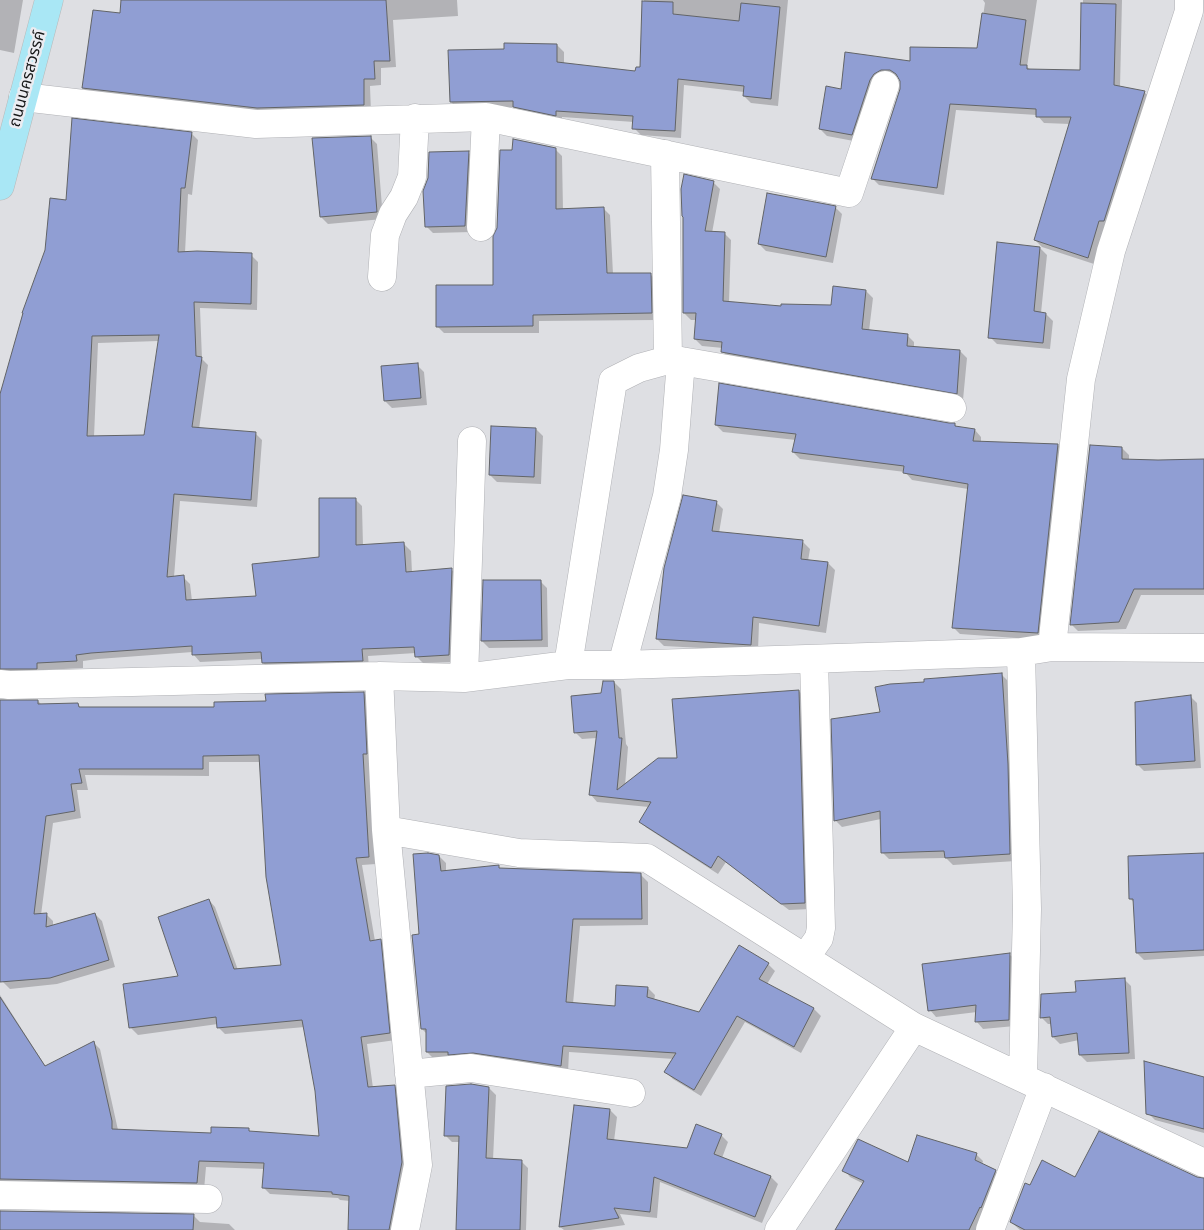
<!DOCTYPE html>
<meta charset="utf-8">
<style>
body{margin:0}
canvas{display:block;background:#dedfe3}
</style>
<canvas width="1204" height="1230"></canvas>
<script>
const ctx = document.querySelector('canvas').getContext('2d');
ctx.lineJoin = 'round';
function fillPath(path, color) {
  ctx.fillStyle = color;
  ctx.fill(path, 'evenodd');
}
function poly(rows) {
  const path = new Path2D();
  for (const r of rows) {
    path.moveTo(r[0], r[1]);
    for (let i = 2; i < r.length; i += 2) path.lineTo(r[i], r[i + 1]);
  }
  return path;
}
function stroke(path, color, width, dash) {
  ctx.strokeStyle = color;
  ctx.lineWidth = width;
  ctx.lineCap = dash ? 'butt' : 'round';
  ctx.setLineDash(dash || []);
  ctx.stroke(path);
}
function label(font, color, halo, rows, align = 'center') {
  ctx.font = font + ' Roboto,"Noto Sans Thai",sans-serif';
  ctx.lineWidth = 5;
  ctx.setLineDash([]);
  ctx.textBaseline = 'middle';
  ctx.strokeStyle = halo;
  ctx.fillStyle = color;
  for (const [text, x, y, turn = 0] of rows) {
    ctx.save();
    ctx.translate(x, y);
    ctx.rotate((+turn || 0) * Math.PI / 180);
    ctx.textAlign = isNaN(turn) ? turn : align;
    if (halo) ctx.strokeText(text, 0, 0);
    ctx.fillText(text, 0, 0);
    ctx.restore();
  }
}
fillPath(poly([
 [0,0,23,0,14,53,0,50],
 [122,0,457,0,458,16,393,20,396,67,381,68,381,85,370,86,371,112,264,115,90,95,83,88,121,14],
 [644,0,788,0,778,106,751,103,744,96,744,92,684,85,681,138,641,135,634,128,634,122,562,117,562,122,521,113,515,107,458,109,451,102,505,50,557,45,564,52,564,64,637,73,641,69],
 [983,0,1037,0,1027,67,1031,70,1081,71,1083,0,1122,0,1120,88,1145,93,1152,99,1094,264,1042,247,1035,240,1070,124,1044,123,1037,115,956,110,944,195,879,185,872,178,901,90,901,81,898,77,889,76,859,142,827,136,820,129,842,90,846,53,911,62,978,49,985,3],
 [191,133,198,140,192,195,188,194,185,253,251,255,258,262,257,310,200,308,202,359,208,365,199,429,255,433,262,440,257,507,180,501,174,577,183,577,190,584,192,601,257,597,320,558,355,499,362,506,363,546,404,544,411,551,412,573,452,570,458,577,456,662,423,663,416,656,416,653,368,656,369,667,270,670,263,663,263,659,200,662,194,655,193,652,98,659,83,661,83,668,44,670,44,675,0,677,0,399,67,201],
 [159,341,145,436,94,437,98,343],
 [370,137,377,144,383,219,328,224,321,217],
 [555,149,562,156,563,210,603,208,610,215,613,274,651,275,658,282,658,320,539,321,539,333,444,333,437,326,494,286],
 [468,152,475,159,472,232,433,233,426,226],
 [713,182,720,189,712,233,724,233,731,240,729,303,782,308,832,306,866,291,873,298,869,331,907,335,914,342,914,348,960,351,967,358,963,400,730,359,723,352,723,348,702,346,695,339,697,320,691,320,684,313],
 [835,207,842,214,833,263,766,251,759,244],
 [1040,248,1047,255,1041,313,1046,314,1053,321,1050,349,997,344,990,337],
 [417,365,424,372,427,405,392,408,385,401],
 [954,424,957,427,975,430,981,437,981,443,1058,445,1065,452,1044,640,960,634,953,627,968,489,912,480,905,472,800,459,793,452,796,440,723,432,716,425],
 [536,429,543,436,541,484,497,482,490,475],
 [1122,448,1129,455,1129,460,1204,460,1204,595,1141,595,1126,629,1078,631,1071,624],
 [716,502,723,509,719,533,803,542,810,549,808,561,828,563,835,570,826,633,759,623,758,651,664,646,657,639],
 [540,581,547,588,548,647,489,648,482,641],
 [1001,674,1008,681,1016,861,953,865,946,858,889,859,882,852,881,819,842,827,835,820,882,713,926,683],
 [614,682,621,689,626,744,628,747,625,786,678,759,799,691,806,698,811,909,789,910,726,862,718,874,647,828,640,822,649,807,597,802,591,795,597,738,582,739,575,732,603,694],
 [364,693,371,700,376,864,362,865,375,941,380,941,387,947,396,1040,367,1044,373,1088,394,1086,401,1093,408,1170,397,1230,349,1230,350,1201,340,1200,338,1198,270,1194,263,1187,265,1169,206,1167,204,1190,0,1188,0,995,46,1067,93,1042,100,1049,118,1130,212,1134,248,1130,251,1132,320,1137,317,1091,305,1027,225,1034,218,1027,218,1024,138,1035,131,1028,180,977,209,900,215,907,238,970,282,966,260,762,209,762,209,776,85,775,88,790,77,790,81,818,53,823,41,915,46,914,53,921,53,927,95,914,102,921,115,967,57,984,10,989,3,982,0,955,0,701,38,701,42,705,78,705,81,708,215,708],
 [1190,696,1197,703,1201,768,1144,771,1137,764],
 [1204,854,1204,956,1144,960,1137,953,1135,903,1130,899],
 [439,856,446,863,446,872,498,867,501,869,641,875,648,882,648,925,580,926,573,1004,616,1007,648,988,655,995,654,1001,700,1014,768,964,775,971,767,984,814,1009,821,1016,801,1053,745,1022,701,1096,673,1079,666,1072,674,1059,569,1052,568,1073,434,1059,427,1052,427,1034,422,1029,420,935],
 [1010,955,1017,961,1015,1026,983,1029,977,1022,977,1012,936,1017,930,1010],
 [1124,979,1131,986,1135,1059,1087,1062,1080,1055,1079,1040,1060,1044,1053,1037,1052,1024,1048,1024,1041,1017],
 [1204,1078,1204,1133,1155,1120,1148,1113],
 [489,1088,496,1095,493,1160,521,1161,528,1168,526,1230,458,1230,460,1142,452,1142,445,1135],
 [610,1110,617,1117,614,1141,687,1149,697,1126,721,1135,728,1142,722,1158,771,1177,778,1184,762,1223,660,1182,657,1218,620,1214,625,1225,590,1230,564,1230,560,1227],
 [976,1154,983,1161,982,1165,995,1171,1002,1178,979,1230,836,1230,864,1184,850,1177,844,1170,909,1164],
 [1197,1178,1204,1179,1204,1230,1020,1230,1011,1222,1031,1187,1076,1179],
 [0,1212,194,1216,200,1222,229,1224,235,1230,0,1230]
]), '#0003');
const building = poly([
 [121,0,386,0,390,61,374,61,375,79,364,79,364,105,257,108,82,88,93,10,120,13,121,0],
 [642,1,673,2,673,14,739,21,741,3,780,7,771,99,743,96,744,86,678,79,675,131,632,129,633,116,556,111,556,116,513,107,513,101,450,102,448,50,504,49,504,43,557,44,557,62,635,71,636,67,640,67,642,1],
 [1081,3,1116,4,1114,85,1145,91,1104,221,1099,221,1088,258,1034,240,1071,117,1036,117,1036,109,950,104,937,188,871,179,900,89,900,81,896,74,890,70,881,70,874,74,870,80,852,135,819,129,826,86,841,89,845,52,910,61,910,47,977,48,982,13,1026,20,1020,65,1027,65,1027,69,1080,70,1081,3],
 [72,118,192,132,185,188,181,188,178,252,197,251,252,253,251,304,194,302,196,356,202,357,192,427,256,432,251,500,174,494,167,577,184,575,186,600,256,596,252,564,319,557,319,498,356,498,356,545,404,542,406,572,452,568,449,655,415,657,414,647,362,649,363,661,262,663,261,652,192,655,192,646,91,653,76,655,77,661,37,663,37,669,0,669,0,394,23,313,22,313,45,250,50,198,66,200,72,118],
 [159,335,144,435,87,436,92,336,159,335],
 [371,136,377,212,320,217,312,138,371,136],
 [513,139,556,148,556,209,604,207,607,273,651,273,652,313,533,315,533,326,436,327,436,285,493,285,493,236,497,228,500,150,512,150,513,139],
 [469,151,465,226,425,227,423,191,428,178,429,152,469,151],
 [684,174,714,181,705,231,725,232,723,301,781,306,781,304,831,305,833,286,866,290,862,329,908,334,907,346,960,350,957,394,721,352,722,342,694,339,696,313,683,313,683,217,682,216,681,189,684,174],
 [767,193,836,206,826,257,758,244,767,193],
 [997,242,1040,247,1034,311,1046,313,1043,343,988,338,997,242],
 [418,363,421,398,384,401,381,366,418,363],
 [719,383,949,423,955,423,955,426,975,429,973,441,1058,444,1038,633,952,628,968,484,903,473,904,466,792,452,796,434,715,425,719,383],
 [491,426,536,428,534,477,489,475,491,426],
 [1090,445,1122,447,1122,459,1158,460,1204,459,1204,589,1134,589,1119,622,1070,625,1090,445],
 [683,495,717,501,712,531,803,540,801,559,828,562,819,626,753,617,751,645,656,639,664,568,683,495],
 [483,580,541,580,542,640,481,641,483,580],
 [1002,673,1008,764,1010,854,945,858,944,851,881,853,880,811,834,821,831,719,880,712,875,687,890,684,924,682,924,679,1002,673],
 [603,681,614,681,619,738,622,738,617,790,658,758,677,758,672,699,799,690,805,903,781,904,718,856,711,868,639,822,651,802,589,795,597,731,574,733,571,696,601,693,603,681],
 [364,692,367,754,363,754,369,857,356,858,370,941,381,939,390,1033,361,1037,368,1087,395,1085,402,1162,389,1230,348,1230,349,1196,332,1194,332,1192,262,1188,264,1163,199,1161,197,1183,0,1179,0,997,45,1066,94,1041,112,1121,112,1129,211,1133,211,1127,249,1128,249,1131,319,1136,315,1091,302,1020,217,1028,216,1017,129,1028,123,984,178,976,158,917,209,899,234,969,281,965,266,877,259,755,203,756,203,769,79,769,82,783,71,784,75,811,46,816,34,914,47,913,46,927,95,913,109,960,50,978,0,982,0,700,38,700,38,704,78,703,79,707,214,707,214,702,266,701,265,694,364,692],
 [1191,695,1195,761,1136,765,1135,702,1191,695],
 [428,853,439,855,441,871,499,865,499,868,641,873,642,919,573,919,566,1002,615,1006,616,985,648,987,647,997,699,1012,739,945,769,963,759,979,814,1008,794,1047,737,1016,694,1090,664,1072,676,1053,563,1046,561,1066,473,1053,448,1055,448,1052,426,1052,426,1029,421,1029,412,935,419,934,413,854,428,853],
 [1204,853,1204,950,1136,953,1133,899,1129,899,1128,856,1204,853],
 [1010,953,1009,1020,975,1022,976,1005,928,1011,922,964,1010,953],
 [1125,978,1129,1053,1079,1055,1077,1033,1052,1037,1050,1017,1040,1018,1041,994,1076,992,1075,981,1125,978],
 [1144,1061,1204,1077,1204,1129,1146,1114,1144,1061],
 [471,1084,489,1087,486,1158,522,1160,520,1230,456,1230,459,1136,444,1136,446,1086,471,1084],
 [574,1105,610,1109,607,1139,687,1148,696,1124,722,1134,714,1154,771,1176,755,1217,654,1177,650,1212,614,1208,619,1218,559,1227,574,1105],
 [1099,1131,1197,1177,1204,1178,1204,1230,1025,1230,1010,1222,1025,1183,1030,1185,1042,1160,1075,1177,1099,1131],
 [917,1135,977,1153,975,1160,996,1170,981,1208,980,1207,969,1230,835,1230,864,1181,842,1171,858,1139,908,1162,917,1135],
 [0,1211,194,1214,193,1230,0,1230,0,1211]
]);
fillPath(building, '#909ed3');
stroke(building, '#626467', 1);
const minor = poly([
 [23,97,256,124,486,117,849,193,885,85],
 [481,227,486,117],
 [382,277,385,235,393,214,404,197,412,177,415,118],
 [668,360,681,361,952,408],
 [1052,647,1081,379,1111,251,1189,11,1189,0],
 [1021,652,1027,909,1023,1077],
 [568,665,613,381,639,368,668,360,665,154],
 [622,665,667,496,674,450,681,361],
 [379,676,386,830,418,1165,405,1230],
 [464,678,472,441],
 [0,684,9,685,379,676,464,678,568,665,622,665,1021,652,1052,647,1204,648],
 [386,830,519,853,647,858,914,1027,1204,1163],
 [805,958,819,938,821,928,814,659],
 [409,1074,471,1068,631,1093],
 [0,1195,208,1199],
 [779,1230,914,1027],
 [990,1230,1044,1087]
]);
const primary = poly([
 [0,186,49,0]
]);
stroke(minor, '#b0b1b5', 29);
stroke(primary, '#b9baba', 29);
stroke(minor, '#fff', 28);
stroke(primary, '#a9e7f5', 28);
label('16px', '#171819', '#ebecf1', [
 ["ถนนนครสวรรค์",28,79,-75]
]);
</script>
